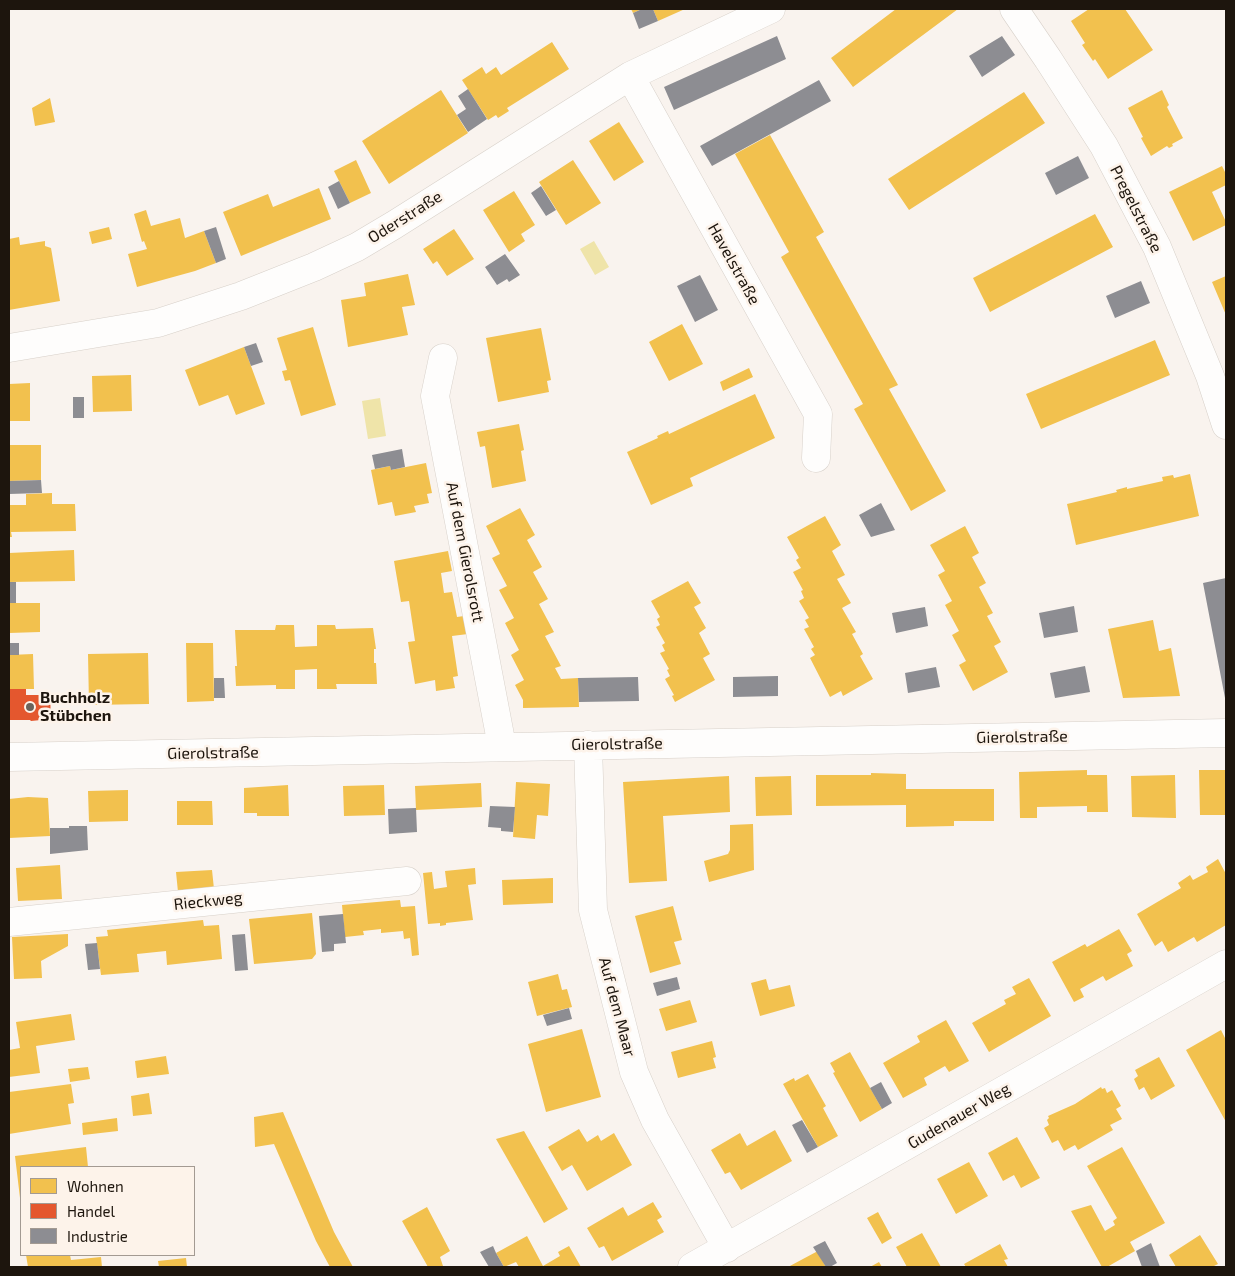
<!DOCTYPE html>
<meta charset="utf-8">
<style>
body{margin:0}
#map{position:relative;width:1235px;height:1276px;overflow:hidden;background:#f9f3ee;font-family:"Exo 2",sans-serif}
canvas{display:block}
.frame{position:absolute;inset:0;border:10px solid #1d150d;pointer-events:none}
.legend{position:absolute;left:20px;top:1166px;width:175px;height:90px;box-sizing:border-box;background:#fdf3ea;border:1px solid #a39a92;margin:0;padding:6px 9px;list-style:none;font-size:15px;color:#1d150d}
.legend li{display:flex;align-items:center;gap:10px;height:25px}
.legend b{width:25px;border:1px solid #a39a92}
</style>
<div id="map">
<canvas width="1235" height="1276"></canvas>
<div class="frame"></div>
<ul class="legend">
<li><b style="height:14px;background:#f2c14e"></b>Wohnen</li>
<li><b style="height:14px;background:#e4572e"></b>Handel</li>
<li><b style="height:14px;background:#8d8d92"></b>Industrie</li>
</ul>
</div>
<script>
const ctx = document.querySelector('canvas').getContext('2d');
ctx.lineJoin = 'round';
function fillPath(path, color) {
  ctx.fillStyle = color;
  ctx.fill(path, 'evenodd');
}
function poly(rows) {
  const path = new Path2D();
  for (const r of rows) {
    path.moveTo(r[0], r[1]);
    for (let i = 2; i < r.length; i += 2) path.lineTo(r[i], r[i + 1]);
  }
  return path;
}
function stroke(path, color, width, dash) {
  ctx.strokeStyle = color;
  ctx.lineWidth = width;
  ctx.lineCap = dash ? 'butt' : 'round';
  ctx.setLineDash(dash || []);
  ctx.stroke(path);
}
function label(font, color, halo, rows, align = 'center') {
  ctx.font = font + ' "Exo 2",sans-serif';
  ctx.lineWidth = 5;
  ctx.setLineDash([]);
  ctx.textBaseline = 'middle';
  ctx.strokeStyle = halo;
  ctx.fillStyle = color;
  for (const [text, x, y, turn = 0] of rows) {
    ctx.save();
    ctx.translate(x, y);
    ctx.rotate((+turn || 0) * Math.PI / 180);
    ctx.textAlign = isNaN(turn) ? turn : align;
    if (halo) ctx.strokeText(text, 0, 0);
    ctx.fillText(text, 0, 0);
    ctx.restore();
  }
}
fillPath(poly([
 [594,241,609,267,595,275,580,249],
 [380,398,386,436,368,439,362,401]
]), '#efe4a9');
fillPath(poly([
 [631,9,642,9,633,13],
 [653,9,685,9,658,21],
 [896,9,958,9,853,87,831,58],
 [1089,9,1125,9,1153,50,1108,79,1095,59,1093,61,1082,45,1085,43,1071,21],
 [552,42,569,69,507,108,509,111,498,118,496,115,488,120,462,80,482,67,486,74,496,67,501,75],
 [441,90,468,133,389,184,362,141],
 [1162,90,1169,105,1167,107,1183,138,1172,144,1173,146,1169,148,1167,146,1151,156,1141,138,1143,137,1128,108],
 [1024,92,1045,123,909,210,888,179],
 [50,98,55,122,35,126,32,108],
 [619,122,644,162,614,181,589,141],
 [770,135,824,232,816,237,898,385,889,389,946,491,911,511,854,409,863,404,781,257,789,252,735,154],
 [356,160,371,193,350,203,334,171],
 [573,160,601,203,566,225,539,182],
 [1222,166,1226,174,1226,185,1212,192,1226,222,1226,225,1193,241,1169,192],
 [319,188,331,219,241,256,223,212,268,194,273,207],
 [514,191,535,225,521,234,525,241,509,252,483,210],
 [146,210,151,226,180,218,185,238,204,231,216,263,195,271,137,287,128,254,147,249,144,241,142,242,134,214],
 [1095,214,1113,247,990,312,973,278],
 [109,227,112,239,92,244,89,232],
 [454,229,474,259,447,276,437,261,433,264,423,249],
 [19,237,20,245,45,241,45,246,51,248,60,301,9,310,9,239],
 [408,274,415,305,402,307,408,335,348,347,341,300,366,296,364,283],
 [1226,276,1226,315,1212,282],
 [682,324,703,364,669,381,649,342],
 [313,327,336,405,301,416,290,380,285,381,282,371,287,370,277,338],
 [541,328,551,380,547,381,549,392,498,402,486,338],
 [1155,340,1170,375,1041,429,1026,394],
 [244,347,265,404,236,415,228,395,199,406,185,370],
 [749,368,753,377,723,391,720,382],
 [131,375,132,411,93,412,92,376],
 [30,383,30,421,9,421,9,384],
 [755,394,775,438,690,478,693,486,651,505,627,452,658,438,657,436,668,431,669,434],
 [519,424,524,450,521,451,526,481,492,488,485,446,480,447,477,432],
 [9,445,41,445,41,480,9,481],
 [426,463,432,493,427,494,429,503,414,506,416,512,395,516,392,502,378,505,371,470,390,466,391,470],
 [1190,474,1199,516,1076,545,1067,504,1117,492,1116,490,1127,487,1127,489,1163,481,1162,477,1173,475,1174,478],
 [52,493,52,504,75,504,76,531,11,532,12,537,9,537,9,505,26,505,26,494],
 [520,508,535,535,527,540,542,567,533,572,548,599,539,604,554,632,545,636,561,666,555,668,561,679,578,678,579,707,523,708,523,700,515,685,524,680,511,655,519,650,505,623,514,618,499,590,507,586,492,558,500,554,486,526],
 [825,516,841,545,832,551,845,575,837,579,851,603,842,608,856,632,852,634,863,654,860,656,873,679,843,696,841,691,830,697,810,658,815,655,811,649,814,647,804,629,809,627,805,620,809,618,799,601,804,598,801,591,803,590,793,572,801,568,796,560,799,558,787,537],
 [965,526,979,553,972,557,986,583,979,587,993,613,987,616,1001,642,994,646,1008,672,973,691,959,665,966,661,952,635,959,631,945,605,952,601,938,575,945,571,930,545],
 [74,550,75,581,9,582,9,553],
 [448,551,452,571,441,573,444,593,452,592,457,617,464,616,468,634,452,636,458,676,453,677,455,688,436,691,435,680,415,684,408,642,415,641,409,601,401,602,394,561],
 [688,581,701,603,694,607,706,628,699,633,710,654,703,658,715,680,675,702,672,696,674,695,665,679,670,676,667,670,669,669,660,653,665,651,662,645,665,643,656,627,660,625,657,619,660,617,651,601],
 [9,603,40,603,40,632,9,633],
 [1153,620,1159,651,1171,648,1180,696,1123,698,1108,629],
 [276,625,294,625,295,647,317,646,317,625,335,625,336,629,373,628,376,649,374,649,374,663,376,663,377,684,336,684,337,689,317,689,317,669,295,670,295,689,276,689,276,685,236,686,235,666,237,666,235,630,275,630],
 [186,643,213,643,214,701,187,702],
 [148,653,149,704,89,705,88,654],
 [33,654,34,689,9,689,9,655],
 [1087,770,1087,775,1107,775,1108,812,1087,812,1087,806,1037,807,1037,818,1020,818,1019,772],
 [1199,770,1226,770,1226,815,1200,815],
 [871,773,906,774,906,789,994,789,994,821,954,821,954,826,906,827,906,805,816,806,816,775,871,775],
 [1175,775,1176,818,1132,817,1131,776],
 [729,776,730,812,663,816,667,881,629,883,623,782],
 [791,776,792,815,756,816,755,777],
 [516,782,550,784,548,816,537,815,535,839,513,837],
 [481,783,482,807,416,810,415,786],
 [288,785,289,816,257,816,257,813,244,813,244,788],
 [384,785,385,815,344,816,343,786],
 [128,790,128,821,89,822,88,791],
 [28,797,48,798,50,836,9,838,9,799],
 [177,801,212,801,213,825,177,825],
 [753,824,754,870,709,882,704,861,728,854,730,850,730,825],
 [1218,859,1226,874,1226,925,1197,942,1194,937,1168,952,1162,941,1155,946,1137,914,1181,888,1178,883,1190,875,1193,880,1208,872,1206,867],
 [60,865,62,899,18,901,16,868],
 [475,868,476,884,468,885,473,920,446,923,446,925,440,926,440,923,428,924,423,873,432,872,434,889,447,887,445,871],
 [212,870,214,889,178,892,176,872],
 [553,878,553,903,503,905,502,880],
 [400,900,401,907,415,906,419,955,412,956,410,938,404,939,403,931,381,933,381,929,363,931,364,935,345,937,342,905],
 [673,906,682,940,674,942,681,964,650,973,635,916],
 [312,913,316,954,312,959,254,964,249,919],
 [203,920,204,926,219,925,222,959,167,965,166,951,137,954,139,972,101,975,96,937,108,936,107,930],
 [1119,929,1132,951,1127,954,1133,966,1106,981,1103,976,1080,989,1084,997,1074,1002,1052,962,1085,944,1087,947],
 [68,934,68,946,41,961,42,978,14,979,12,937],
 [558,974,562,990,567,989,572,1007,537,1016,528,982],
 [1029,978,1051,1016,989,1052,972,1023,1006,1004,1004,1000,1016,994,1012,987],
 [766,979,769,990,790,985,795,1006,760,1016,751,983],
 [690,1000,697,1022,666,1031,659,1009],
 [71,1014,75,1040,36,1046,40,1073,9,1077,9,1050,20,1048,16,1022],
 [946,1020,969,1061,949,1072,945,1066,924,1078,927,1085,903,1098,883,1063,920,1042,917,1036],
 [582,1029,601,1097,546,1112,528,1044],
 [1221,1030,1226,1040,1226,1122,1186,1050],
 [712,1041,716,1057,713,1058,716,1068,678,1078,671,1052],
 [850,1052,882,1109,860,1122,833,1073,835,1072,830,1063],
 [166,1056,169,1074,137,1078,135,1061],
 [1159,1057,1175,1086,1151,1100,1144,1087,1139,1090,1134,1079,1138,1076,1135,1070],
 [88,1067,90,1079,70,1082,68,1069],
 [808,1074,826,1106,823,1108,838,1136,818,1147,783,1084,794,1078,795,1081],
 [71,1084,74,1103,68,1104,71,1124,9,1134,9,1092],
 [1101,1087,1102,1089,1105,1088,1107,1093,1112,1090,1121,1106,1116,1109,1122,1119,1110,1125,1113,1130,1078,1150,1075,1145,1064,1151,1058,1140,1052,1143,1044,1128,1049,1125,1047,1120,1049,1118,1048,1116,1075,1104],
 [149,1093,152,1114,133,1116,131,1096],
 [283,1112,334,1232,353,1267,330,1267,316,1241,274,1144,255,1147,254,1117],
 [117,1118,118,1131,83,1135,82,1123],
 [579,1129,587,1142,598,1135,601,1141,614,1133,632,1165,587,1191,572,1165,562,1171,548,1147],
 [775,1130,792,1161,741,1190,730,1172,725,1174,711,1150,740,1133,747,1146],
 [524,1131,568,1209,544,1223,496,1139],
 [1017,1137,1040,1178,1021,1188,1014,1175,1003,1181,988,1153],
 [86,1147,88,1167,21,1167,20,1198,15,1156],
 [1122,1147,1165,1223,1130,1242,1135,1251,1107,1267,1102,1267,1071,1211,1091,1205,1105,1231,1115,1225,1113,1221,1117,1218,1087,1166],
 [969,1162,988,1196,956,1214,937,1179],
 [653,1202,662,1217,657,1220,664,1232,612,1261,604,1246,599,1248,587,1228,623,1207,628,1216],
 [427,1207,450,1251,440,1257,443,1266,441,1267,428,1267,402,1221],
 [878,1212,892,1238,882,1244,867,1218],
 [922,1233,941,1267,907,1267,896,1247],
 [1200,1235,1218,1264,1212,1267,1176,1267,1169,1255],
 [527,1236,543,1266,560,1256,558,1252,569,1246,581,1267,519,1267,516,1262,504,1267,496,1253],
 [1000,1244,1008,1259,1004,1260,1008,1267,966,1267,964,1264],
 [817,1251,826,1267,788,1267,816,1252],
 [26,1255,70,1255,71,1260,101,1257,102,1267,28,1267],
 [186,1258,187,1267,159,1267,158,1261],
 [879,1262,882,1267,870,1267]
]), '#f2c14e');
fillPath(poly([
 [9,689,26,689,26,695,50,695,51,719,31,721,30,720,9,720]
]), '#e4572e');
fillPath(poly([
 [642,9,653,9,658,21,639,29,633,13],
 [777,36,786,59,674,110,664,87],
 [1002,36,1015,55,982,77,969,56],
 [819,80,831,101,712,166,700,146],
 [468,89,487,119,468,132,457,115,466,109,458,96],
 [1078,156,1089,178,1056,195,1045,173],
 [339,181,350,203,338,209,328,187],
 [541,186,556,210,546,216,531,193],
 [216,227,226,259,216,263,204,231],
 [505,254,520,275,509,282,507,279,497,285,485,267],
 [700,275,718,310,695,322,677,286],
 [1141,281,1150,303,1115,318,1106,296],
 [256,343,263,362,251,366,244,347],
 [73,397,84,397,84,418,73,418],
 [402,449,405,467,391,470,390,466,375,469,372,455],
 [41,480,42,493,9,494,9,481],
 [881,503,895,530,871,537,859,515],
 [1226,578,1226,698,1225,698,1203,583],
 [9,582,16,582,16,603,9,603],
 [1074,606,1078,632,1044,638,1039,613],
 [925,607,928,626,896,633,892,613],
 [9,643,19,643,19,655,9,655],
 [1085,666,1090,692,1055,698,1050,673],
 [936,667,940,687,908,693,905,673],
 [778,676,778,696,733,697,733,677],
 [638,677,639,701,579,702,578,678],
 [214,678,224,678,225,698,214,698],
 [490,806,515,807,513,832,501,831,501,828,488,827],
 [416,808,417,832,389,834,388,809],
 [69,826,87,826,88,850,50,854,50,828,69,828],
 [343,914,346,943,334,944,334,951,322,952,319,916],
 [245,934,248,970,235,971,232,935],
 [97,943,100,969,88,970,85,944],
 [677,977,680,989,657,996,653,983],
 [569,1008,572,1019,547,1026,543,1015],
 [881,1082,892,1103,882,1109,870,1088],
 [802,1120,818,1147,807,1153,792,1125],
 [825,1241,837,1263,830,1267,826,1267,813,1247],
 [1151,1243,1160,1267,1142,1267,1136,1251],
 [493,1246,496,1253,504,1267,489,1267,480,1252]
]), '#8d8d92');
const minor = poly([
 [1014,9,1048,59,1104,146,1157,247,1210,376,1226,425],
 [630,76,818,414,816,458],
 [9,348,158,323,241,296,314,267,357,247,394,225,630,76,771,9],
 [443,358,435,396,502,746],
 [588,745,593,910,634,1072,655,1120,727,1248],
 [9,757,1226,733],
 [9,922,407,881],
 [692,1267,1226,964]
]);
stroke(minor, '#d7d0c9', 29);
stroke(minor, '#fefdfc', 28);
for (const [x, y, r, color] of [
 [30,707,5,"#6a635c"]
]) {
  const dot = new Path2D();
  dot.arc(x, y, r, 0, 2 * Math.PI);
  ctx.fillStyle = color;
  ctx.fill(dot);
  stroke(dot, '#fdf3ea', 2);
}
label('16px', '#1d150d', '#fdf3ea', [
 ["Pregelstraße",1136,209,63],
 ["Oderstraße",405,217,-32],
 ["Havelstraße",734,264,61],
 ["Auf dem Gierolsrott",465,552,79],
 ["Gierolstraße",1022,737,-1],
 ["Gierolstraße",617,744,-1],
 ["Gierolstraße",213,753,-1],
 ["Rieckweg",208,901,-6],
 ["Auf dem Maar",617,1007,75],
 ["Gudenauer Weg",959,1116,-30]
]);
label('bold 16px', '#1d150d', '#fdf3ea', [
 ["Buchholz",40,698],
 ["Stübchen",40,716]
], 'left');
</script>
